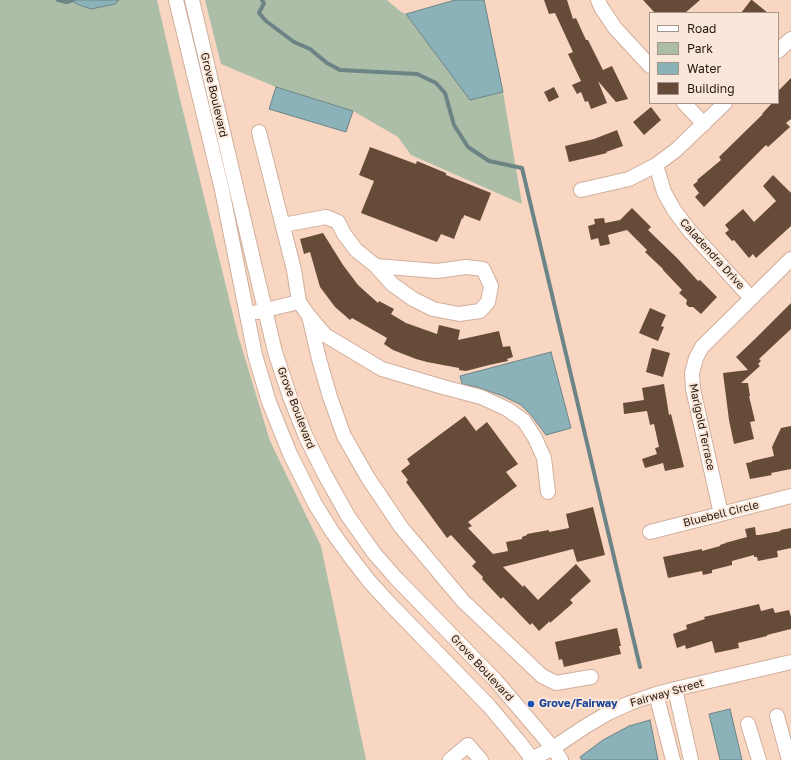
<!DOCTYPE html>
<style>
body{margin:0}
#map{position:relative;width:791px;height:760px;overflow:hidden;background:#f8d6c2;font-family:"Golos Text",sans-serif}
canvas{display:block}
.legend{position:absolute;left:649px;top:12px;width:130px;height:92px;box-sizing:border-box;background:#fbe7da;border:1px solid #a49489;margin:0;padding:5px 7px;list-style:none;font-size:12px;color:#22170f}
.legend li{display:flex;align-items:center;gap:8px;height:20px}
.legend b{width:20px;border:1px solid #a49489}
</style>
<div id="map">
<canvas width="791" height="760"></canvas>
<ul class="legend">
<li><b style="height:5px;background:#fff"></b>Road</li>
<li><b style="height:11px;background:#acbea7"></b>Park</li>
<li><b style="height:11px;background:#8cb2b9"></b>Water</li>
<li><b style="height:11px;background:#664b39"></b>Building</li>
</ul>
</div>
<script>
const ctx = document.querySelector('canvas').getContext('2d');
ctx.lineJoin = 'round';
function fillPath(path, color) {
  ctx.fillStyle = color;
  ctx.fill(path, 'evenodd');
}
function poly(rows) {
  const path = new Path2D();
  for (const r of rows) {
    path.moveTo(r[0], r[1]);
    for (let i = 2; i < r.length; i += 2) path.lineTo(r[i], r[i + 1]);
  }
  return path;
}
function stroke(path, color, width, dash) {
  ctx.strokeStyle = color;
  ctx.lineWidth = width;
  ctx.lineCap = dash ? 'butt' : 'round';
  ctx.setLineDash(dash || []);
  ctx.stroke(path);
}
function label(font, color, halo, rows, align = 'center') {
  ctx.font = font + ' "Golos Text",sans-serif';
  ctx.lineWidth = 4;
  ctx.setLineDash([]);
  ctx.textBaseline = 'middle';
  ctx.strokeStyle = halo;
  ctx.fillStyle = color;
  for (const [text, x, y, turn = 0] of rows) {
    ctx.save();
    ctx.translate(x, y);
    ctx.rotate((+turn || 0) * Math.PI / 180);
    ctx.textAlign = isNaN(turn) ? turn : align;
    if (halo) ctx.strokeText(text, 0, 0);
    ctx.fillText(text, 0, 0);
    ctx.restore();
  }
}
fillPath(poly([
 [0,0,157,0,180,99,238,335,270,441,321,546,366,760,0,760],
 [205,0,387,0,401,12,406,14,470,100,503,92,522,204,411,155,398,137,353,111,276,87,221,64]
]), '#acbea7');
const water = poly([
 [73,0,119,0,115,4,91,9,82,6,75,3,73,0],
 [455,0,484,0,503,92,470,100,406,14,455,0],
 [276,87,353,111,346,132,269,109,276,87],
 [551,352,571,428,546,435,531,415,521,405,503,396,477,387,462,384,460,376,551,352],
 [730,709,742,760,720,760,709,714,730,709],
 [650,720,658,760,582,760,580,757,603,740,629,726,650,720]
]);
fillPath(water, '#8cb2b9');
stroke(water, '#6c8486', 1);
stroke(poly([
 [58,0,67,2,73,0],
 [262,0,264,3,259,13,266,21,294,42,310,49,327,63,340,70,417,74,436,83,445,93,454,125,468,147,489,161,522,168,640,667]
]), '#6c8486', 4);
fillPath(poly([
 [544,0,567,0,573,19,576,18,586,40,588,40,603,70,612,66,628,99,616,102,598,81,607,103,591,109,588,101,585,102,581,92,577,94,572,85,581,81,568,54,573,52,555,13,549,14],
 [643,0,700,0,685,13,655,13],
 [751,0,752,0,768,13,741,13],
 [791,78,791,119,786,123,790,127,768,147,766,145,704,207,695,197,699,193,693,185,698,181,697,180,721,160,719,157,763,114,762,114,772,103,778,103,778,91],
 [554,87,559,97,549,102,544,92],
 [651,107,661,120,644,135,633,122],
 [617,130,623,146,606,152,607,153,569,162,565,146,594,139],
 [370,147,416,164,417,161,446,173,446,175,491,193,480,221,464,215,463,219,462,218,454,239,441,234,437,242,361,213,374,181,359,175],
 [773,175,791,193,791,226,756,258,753,254,749,258,734,240,732,241,725,233,729,230,725,225,743,209,754,222,776,201,763,186],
 [632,208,651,227,648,230,677,258,698,281,700,280,717,297,701,314,693,307,689,307,686,304,687,300,679,293,682,290,663,270,663,269,645,252,647,250,627,230,608,235,610,244,600,246,598,238,591,240,588,226,595,224,594,219,604,218,605,223,620,220],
 [323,233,343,265,358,285,378,303,379,301,394,309,391,314,406,323,437,334,439,325,460,330,458,340,499,331,503,347,510,346,513,357,507,359,508,361,489,365,466,371,459,370,459,368,427,362,416,359,393,350,384,344,387,338,352,318,350,320,335,307,320,287,310,252,304,254,300,239],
 [791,303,791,329,759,359,761,361,758,364,760,366,741,383,748,383,750,396,749,396,755,421,750,422,754,439,734,444,729,420,723,373,748,370,736,357,756,338],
 [650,308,666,315,661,326,664,327,658,341,639,333],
 [652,348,670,353,663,377,646,372],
 [664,384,669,415,671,414,684,467,665,471,663,463,645,468,642,459,657,454,655,448,659,447,654,424,650,425,647,411,624,414,623,403,644,400,642,388],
 [465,416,476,431,487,422,518,464,506,472,517,486,468,522,472,526,468,528,493,554,508,551,506,542,522,539,522,537,527,535,527,534,549,530,549,532,569,528,566,514,593,507,605,555,577,562,573,549,503,567,523,587,524,585,538,600,576,564,591,581,570,600,573,603,550,623,550,621,539,631,532,623,530,625,503,597,501,599,482,579,483,577,472,566,476,562,451,535,447,538,406,482,408,480,401,471,410,464,407,459],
 [791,426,791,469,771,473,772,475,750,479,746,463,752,462,752,461,774,456,772,447,781,428],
 [755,527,756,535,759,535,781,531,780,530,791,528,791,548,777,551,778,557,758,561,757,557,754,557,754,555,732,561,732,565,712,570,712,573,703,575,702,571,668,578,663,557,702,549,702,551,720,546,720,545,726,543,725,543,747,537,745,529],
 [759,604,761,611,773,608,775,613,789,610,791,617,791,629,767,635,767,636,738,643,739,648,715,653,712,641,686,649,685,645,677,648,673,634,687,629,686,625,705,619,704,617],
 [617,628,621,646,619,646,621,654,564,667,562,659,559,660,555,642]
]), '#664b39');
const minor = poly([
 [176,0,222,190,255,355,269,402,290,454,315,504,333,533,349,555,369,581,390,604,489,706,520,743,533,760],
 [192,0,275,352,290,397,306,437,325,475,348,516,374,553,395,577,496,681,553,748,561,760],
 [598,0,601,7,615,28,650,66],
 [778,51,791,39],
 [684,103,704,124],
 [259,132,294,270,299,302],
 [656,165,664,192,674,210,689,230,751,298],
 [581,190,629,179,656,165,676,150,725,103],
 [283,225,326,217,338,222,344,234,356,250,376,266,392,284,413,299,433,309,459,314,480,311,488,302,491,286,483,269,466,267,437,271,376,266],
 [257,312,299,302,309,316,325,335,382,369,443,387,481,397,507,409,524,421,535,438,544,458,548,492],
 [309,316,319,359,330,397,344,436,368,478,401,527,463,601,542,676,556,683,591,677],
 [721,514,693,389,692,373,696,358,702,347,791,259],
 [650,532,791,496],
 [675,689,691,760],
 [656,694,673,760],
 [777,716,789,760],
 [748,724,759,760],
 [450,760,468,745,481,760],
 [530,760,553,748,586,726,610,712,630,703,656,694,675,689,791,662]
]);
stroke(minor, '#d0af9c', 16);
stroke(minor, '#fff', 14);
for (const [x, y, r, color] of [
 [531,704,4,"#1a4fb4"]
]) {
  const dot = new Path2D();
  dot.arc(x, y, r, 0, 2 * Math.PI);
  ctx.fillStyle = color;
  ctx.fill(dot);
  stroke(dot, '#fbe7da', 1.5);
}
label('11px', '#22170f', '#fbe7da', [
 ["Grove Boulevard",214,95,77],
 ["Caladendra Drive",712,254,48],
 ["Grove Boulevard",296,408,69],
 ["Marigold Terrace",702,427,78],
 ["Bluebell Circle",721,514,-14],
 ["Grove Boulevard",482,668,47],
 ["Fairway Street",667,693,-16]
]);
label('bold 11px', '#164399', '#fbe7da', [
 ["Grove/Fairway",539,704]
], 'left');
</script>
